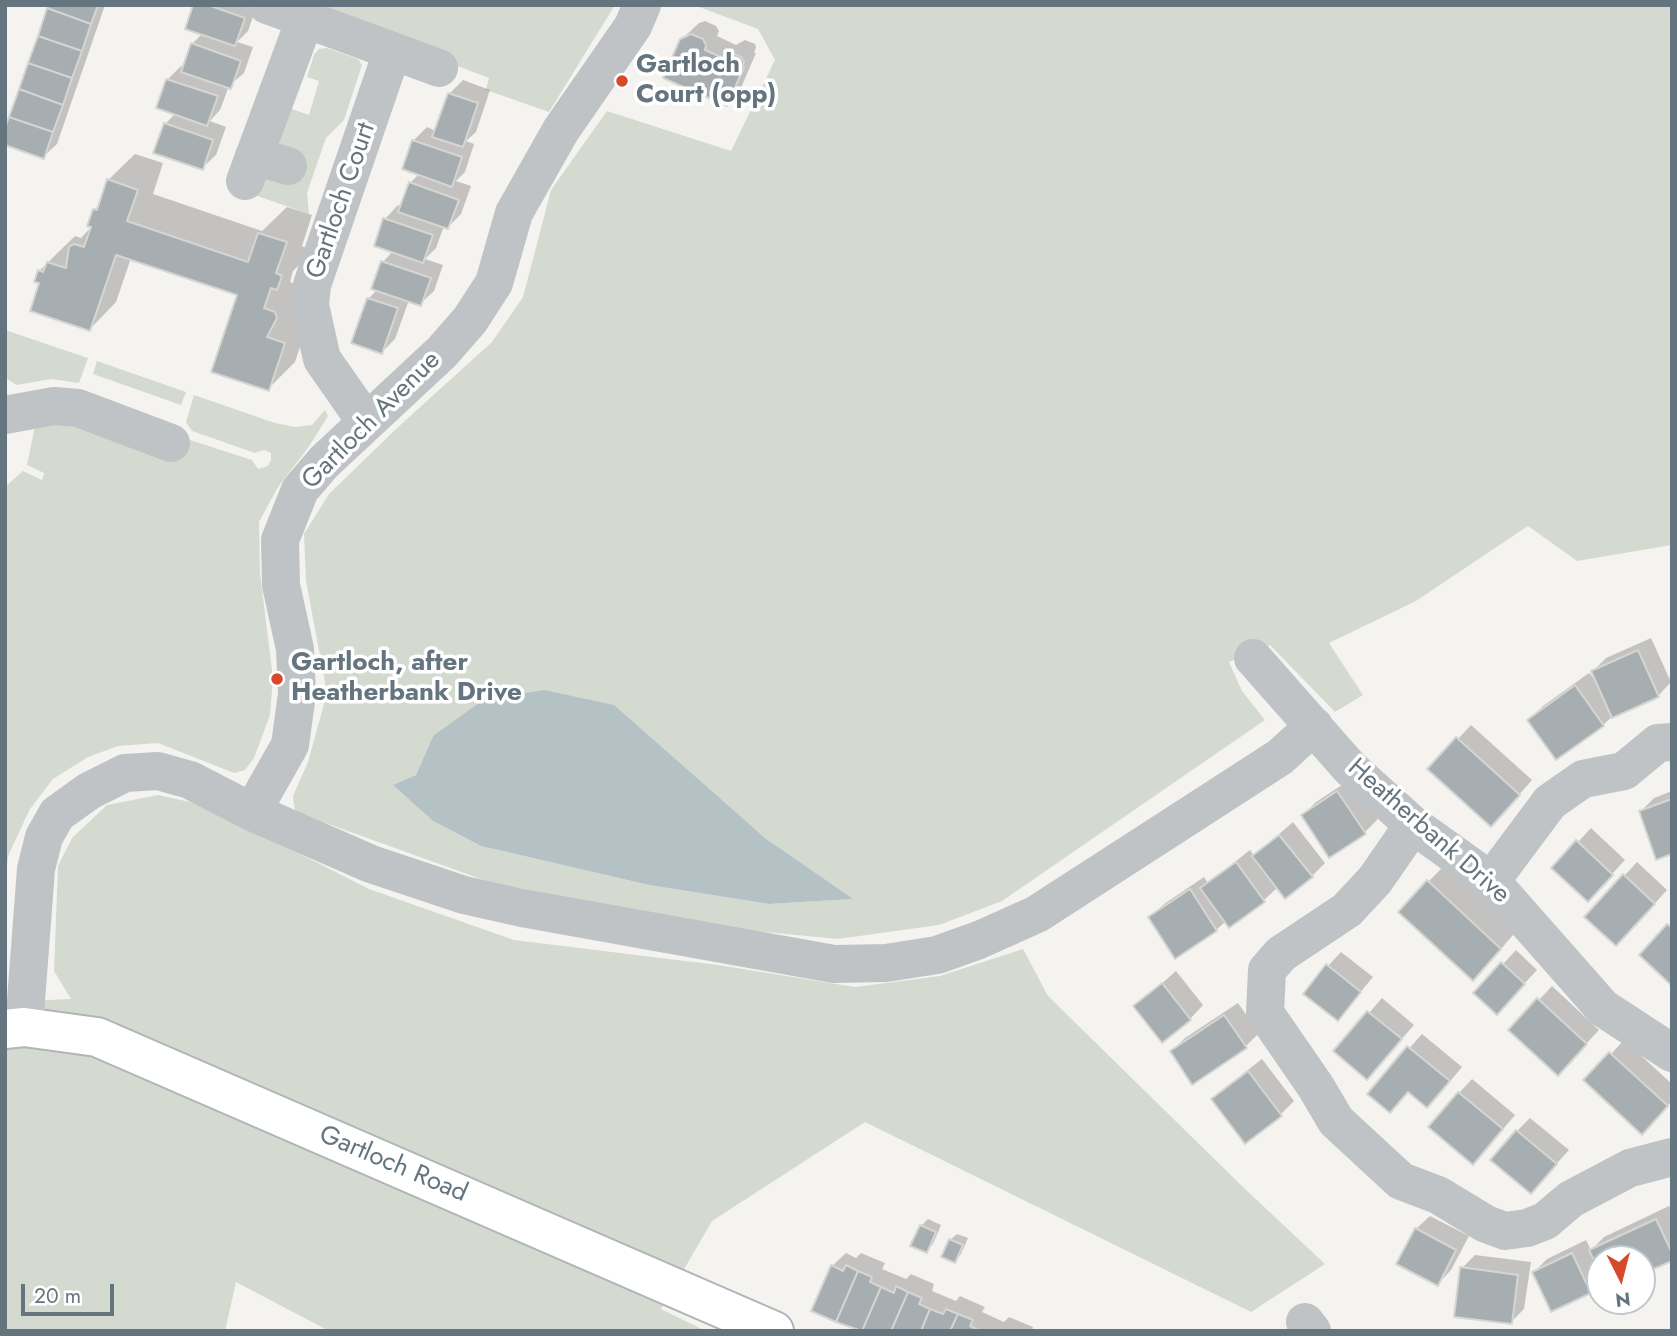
<!DOCTYPE html>
<style>
body{margin:0}
#map{position:relative;width:1677px;height:1336px;overflow:hidden;background:#f4f3f0;font-family:Jost,sans-serif}
canvas{display:block}
.frame{position:absolute;inset:0;border:7px solid #64757f;pointer-events:none}
.north{position:absolute;left:1586px;top:1245px;width:70px;height:70px;box-sizing:border-box;background:#fff;border:2px solid #c1c8cc;border-radius:50%;rotate:174deg;font-size:19px;font-weight:700;line-height:28px;text-align:center;color:#64757f}
.north::after{content:'';display:block;margin:auto;width:24px;height:32px;background:#d8482b;clip-path:polygon(50% 0,100% 100%,50% 72%,0 100%)}
.scale{position:absolute;left:21px;top:1284px;width:93px;height:32px;box-sizing:border-box;border:4px solid #64757f;border-top:0;padding-left:9px;font-size:21px;line-height:24px;white-space:nowrap;color:#64757f;-webkit-text-stroke:5px #fff;paint-order:stroke}
</style>
<div id="map">
<canvas width="1677" height="1336"></canvas>
<div class="frame"></div>
<div class="north">N</div>
<div class="scale">20 m</div>
</div>
<script>
const ctx = document.querySelector('canvas').getContext('2d');
ctx.lineJoin = 'round';
function fillPath(path, color) {
  ctx.fillStyle = color;
  ctx.fill(path, 'evenodd');
}
function poly(rows) {
  const path = new Path2D();
  for (const r of rows) {
    path.moveTo(r[0], r[1]);
    for (let i = 2; i < r.length; i += 2) path.lineTo(r[i], r[i + 1]);
  }
  return path;
}
function stroke(path, color, width, dash) {
  ctx.strokeStyle = color;
  ctx.lineWidth = width;
  ctx.lineCap = dash ? 'butt' : 'round';
  ctx.setLineDash(dash || []);
  ctx.stroke(path);
}
function label(font, color, halo, rows, align = 'center') {
  ctx.font = font + ' Jost,sans-serif';
  ctx.lineWidth = 7;
  ctx.setLineDash([]);
  ctx.textBaseline = 'middle';
  ctx.strokeStyle = halo;
  ctx.fillStyle = color;
  for (const [text, x, y, turn = 0] of rows) {
    ctx.save();
    ctx.translate(x, y);
    ctx.rotate((+turn || 0) * Math.PI / 180);
    ctx.textAlign = isNaN(turn) ? turn : align;
    if (halo) ctx.strokeText(text, 0, 0);
    ctx.fillText(text, 0, 0);
    ctx.restore();
  }
}
fillPath(poly([
 [297,5,615,5,549,112,486,90,489,78],
 [694,5,1672,5,1672,545,1577,561,1528,526,1416,601,1329,643,1363,695,1335,712,1270,645,1229,662,1242,691,1265,720,1002,901,939,925,838,939,712,927,489,882,295,812,293,796,308,762,327,693,306,581,304,534,329,494,396,429,492,342,523,297,551,190,607,111,731,151,775,60,758,29],
 [433,736,703,786,765,838,852,899,769,904,649,885,481,846,433,821,394,785,416,775],
 [327,48,358,59,362,65,344,120,326,138,307,193,309,214,229,186,278,151,286,107,309,115,319,81,307,77,314,55,319,49],
 [5,330,88,358,79,383,51,379,17,385,10,381,5,377],
 [97,361,186,392,181,405,93,374],
 [194,395,275,423,295,427,312,425,325,410,328,416,308,448,278,487,259,522,260,573,273,678,270,715,254,758,245,770,234,773,158,743,118,746,88,757,53,779,30,809,8,856,5,886,5,487,23,471,42,480,44,473,27,465,35,426,49,416,190,440,252,460,258,469,268,466,271,460,271,453,264,450,255,453,192,431,186,422],
 [158,795,204,805,369,889,514,940,718,965,855,987,940,976,1023,949,1048,996,1244,1188,1325,1264,1251,1312,865,1122,712,1221,661,1309,706,1331,329,1331,236,1282,225,1331,5,1331,5,1002,71,999,54,971,58,866,72,838,107,805]
]), '#d5dad1');
fillPath(poly([
 [544,690,614,705,765,838,853,899,769,904,649,885,481,846,433,821,393,785,416,775,433,736,483,700]
]), '#b5c2c5');
fillPath(poly([
 [50,5,105,5,57,144,43,157],
 [195,5,257,5,248,31,237,42,253,47,244,73,229,86,220,110,210,121,226,127,216,155,202,168,165,124,176,113,158,107,168,79,181,66,185,67,192,44,203,33],
 [705,21,716,26,719,31,717,36,736,45,745,40,755,44,756,47,754,53,756,53,740,90,726,104,681,40,699,23],
 [463,80,490,90,476,132,466,141,474,144,465,172,456,181,471,186,461,214,448,227,444,226,436,248,425,259,443,265,434,291,420,304,409,300,395,339,382,352,368,299,377,290,383,262,393,251,385,219,398,205,402,207,410,183,419,174,413,141,427,127,436,131,449,94],
 [135,154,163,163,153,194,262,231,287,207,312,215,302,246,308,249,303,261,293,271,290,282,301,286,310,317,295,362,268,389,239,294,131,258,116,302,90,329,41,282,39,271,75,236,81,238,92,226,94,210,101,203,108,180],
 [1651,638,1671,682,1658,696,1613,716,1603,725,1529,720,1543,706,1589,673,1598,682,1593,671,1606,658],
 [1471,725,1532,780,1504,812,1458,739],
 [1351,779,1378,819,1365,832,1303,815,1316,802],
 [1672,791,1672,852,1641,811,1654,798],
 [1293,822,1325,863,1312,876,1278,887,1264,900,1229,926,1226,921,1216,930,1150,917,1164,904,1204,877,1208,883,1250,850,1254,856],
 [1591,828,1625,860,1601,886,1578,842],
 [1448,862,1520,927,1493,958,1428,882],
 [1637,862,1667,890,1630,931,1624,876],
 [1516,950,1537,970,1510,999,1503,964],
 [1341,952,1373,977,1338,1019,1328,966],
 [1176,971,1203,1005,1190,1019,1136,1006],
 [1552,986,1599,1030,1571,1060,1539,1000],
 [1382,998,1414,1025,1367,1078,1336,1051],
 [1238,1003,1259,1033,1245,1047,1172,1051,1185,1038],
 [1422,1034,1462,1067,1441,1092,1409,1090,1369,1094],
 [1624,1040,1672,1084,1672,1101,1655,1119,1611,1054],
 [1262,1059,1294,1101,1281,1114,1246,1141,1214,1100,1227,1086],
 [1472,1079,1515,1115,1486,1149,1459,1093],
 [1530,1118,1569,1150,1531,1192,1517,1131],
 [1669,1206,1672,1212,1672,1259,1642,1273,1642,1259,1600,1259,1600,1282,1590,1291,1551,1309,1534,1272,1547,1259,1586,1240,1591,1250,1604,1237],
 [1430,1216,1469,1236,1451,1270,1438,1284,1416,1229],
 [928,1219,941,1225,933,1244,926,1251,921,1226],
 [957,1234,968,1238,961,1254,954,1261,950,1240],
 [846,1253,856,1258,861,1253,885,1263,882,1269,906,1279,911,1274,934,1284,932,1291,956,1301,960,1296,985,1307,982,1312,1004,1322,1009,1317,1033,1327,1032,1331,861,1331,832,1266],
 [1475,1255,1531,1262,1524,1309,1511,1322,1462,1268]
]), '#0003');
const building = poly([
 [48,5,98,5,91,24,47,8,48,5],
 [193,5,208,5,245,18,235,46,185,29,193,5],
 [47,8,91,24,82,51,38,36,47,8],
 [691,34,703,39,706,45,705,50,723,58,724,53,730,52,741,57,744,62,742,66,744,67,727,106,663,78,680,39,691,34],
 [38,36,82,51,72,78,28,63,38,36],
 [191,43,241,61,231,89,181,72,191,43],
 [28,63,72,78,63,105,19,89,28,63],
 [166,79,218,96,207,126,156,108,166,79],
 [19,89,63,105,53,132,9,117,19,89],
 [448,93,478,103,463,147,432,137,448,93],
 [9,117,53,132,44,159,5,145,5,128,9,117],
 [164,123,213,140,203,170,153,153,164,123],
 [412,140,462,157,452,187,402,169,412,140],
 [107,179,138,190,127,221,248,262,258,233,287,242,276,273,282,276,277,290,271,288,264,308,275,312,277,318,267,337,285,343,269,391,211,372,237,295,116,255,90,331,30,311,39,283,34,282,38,270,43,272,47,262,66,268,69,247,74,244,84,247,91,227,87,226,93,209,97,210,107,179],
 [409,182,459,200,448,229,398,212,409,182],
 [383,218,433,235,423,263,374,246,383,218],
 [381,261,431,278,421,306,371,289,381,261],
 [367,298,398,308,382,354,351,343,367,298],
 [1638,650,1659,697,1612,718,1591,671,1638,650],
 [1575,685,1604,726,1556,760,1527,720,1575,685],
 [1456,737,1520,795,1491,827,1427,769,1456,737],
 [1337,791,1366,834,1329,858,1301,815,1337,791],
 [1672,799,1672,854,1656,860,1639,811,1672,799],
 [1279,835,1313,877,1285,899,1252,856,1279,835],
 [1576,840,1613,875,1588,902,1551,868,1576,840],
 [1236,862,1265,902,1229,928,1200,888,1236,862],
 [1623,874,1655,904,1616,946,1584,917,1623,874],
 [1427,880,1501,949,1473,981,1398,912,1427,880],
 [1190,889,1217,931,1175,959,1148,917,1190,889],
 [1667,924,1672,928,1672,986,1639,955,1667,924],
 [1501,962,1525,984,1497,1015,1473,993,1501,962],
 [1326,964,1361,992,1338,1021,1303,994,1326,964],
 [1162,983,1191,1020,1162,1043,1133,1006,1162,983],
 [1537,998,1587,1044,1558,1076,1508,1030,1537,998],
 [1367,1011,1402,1039,1367,1080,1333,1051,1367,1011],
 [1224,1015,1247,1048,1192,1085,1170,1051,1224,1015],
 [1407,1046,1450,1081,1427,1108,1408,1092,1390,1113,1367,1094,1407,1046],
 [1609,1052,1668,1106,1642,1135,1583,1080,1609,1052],
 [1248,1071,1282,1116,1245,1144,1211,1099,1248,1071],
 [1458,1092,1503,1129,1473,1165,1428,1127,1458,1092],
 [1516,1130,1557,1164,1531,1194,1490,1160,1516,1130],
 [1656,1219,1672,1253,1672,1261,1642,1274,1642,1259,1600,1259,1600,1273,1589,1250,1656,1219],
 [920,1225,936,1232,927,1253,910,1246,920,1225],
 [1415,1228,1456,1250,1438,1286,1396,1264,1415,1228],
 [949,1239,963,1245,955,1263,941,1257,949,1239],
 [1572,1253,1591,1293,1551,1312,1532,1272,1572,1253],
 [831,1265,843,1271,846,1265,858,1271,836,1322,811,1311,831,1265],
 [1460,1267,1518,1275,1512,1324,1454,1317,1460,1267],
 [858,1271,872,1277,870,1282,881,1287,862,1331,836,1322,858,1271],
 [896,1286,908,1292,891,1331,862,1331,881,1287,894,1293,896,1286],
 [908,1292,922,1298,919,1304,930,1309,921,1331,891,1331,908,1292],
 [930,1309,943,1314,946,1309,958,1314,950,1331,921,1331,930,1309],
 [958,1314,973,1320,970,1326,980,1331,950,1331,958,1314]
]);
fillPath(building, '#a6aeb2');
stroke(building, '#d5d5d2', 2);
const major = poly([
 [5,1029,24,1027,97,1037,774,1331]
]);
stroke(major, '#b0b5b8', 42);
stroke(poly([
 [267,5,439,68],
 [254,156,288,166],
 [245,181,305,19],
 [5,415,54,406,78,408,171,443],
 [366,422,322,359,310,305,312,285,392,52],
 [1253,658,1350,768,1413,825,1491,881,1603,1008,1672,1053],
 [252,812,290,745,297,694,295,649,281,585,280,540,300,490,324,462,442,352,470,320,494,283,514,213,561,130,633,26,642,5],
 [1413,825,1375,880,1347,910,1281,954,1267,970,1265,1013,1316,1087,1336,1121,1401,1181,1438,1195,1486,1224,1505,1231,1527,1228,1545,1221,1571,1199,1630,1168,1672,1157],
 [1491,881,1550,802,1583,779,1624,771,1658,743,1672,742],
 [24,1027,36,869,44,837,57,814,89,791,125,773,158,771,190,780,252,812,371,864,464,895,522,908,834,964,886,963,937,955,979,940,1037,914,1280,757,1314,726],
 [1305,1322,1312,1331]
]), '#bfc3c6', 38);
stroke(major, '#fff', 38);
for (const [x, y, r, color] of [
 [622,81,7,"#d8482b"],
 [277,679,7,"#d8482b"]
]) {
  const dot = new Path2D();
  dot.arc(x, y, r, 0, 2 * Math.PI);
  ctx.fillStyle = color;
  ctx.fill(dot);
  stroke(dot, '#fff', 2.5);
}
label('bold 26px', '#64757f', '#fff', [
 ["Gartloch",636,66],
 ["Court (opp)",636,96],
 ["Gartloch, after",291,664],
 ["Heatherbank Drive",291,694]
], 'left');
label('26px', '#64757f', '#fff', [
 ["Gartloch Court",342,201,-71],
 ["Gartloch Avenue",372,421,-45],
 ["Heatherbank Drive",1428,832,41],
 ["Gartloch Road",393,1165,23]
]);
</script>
